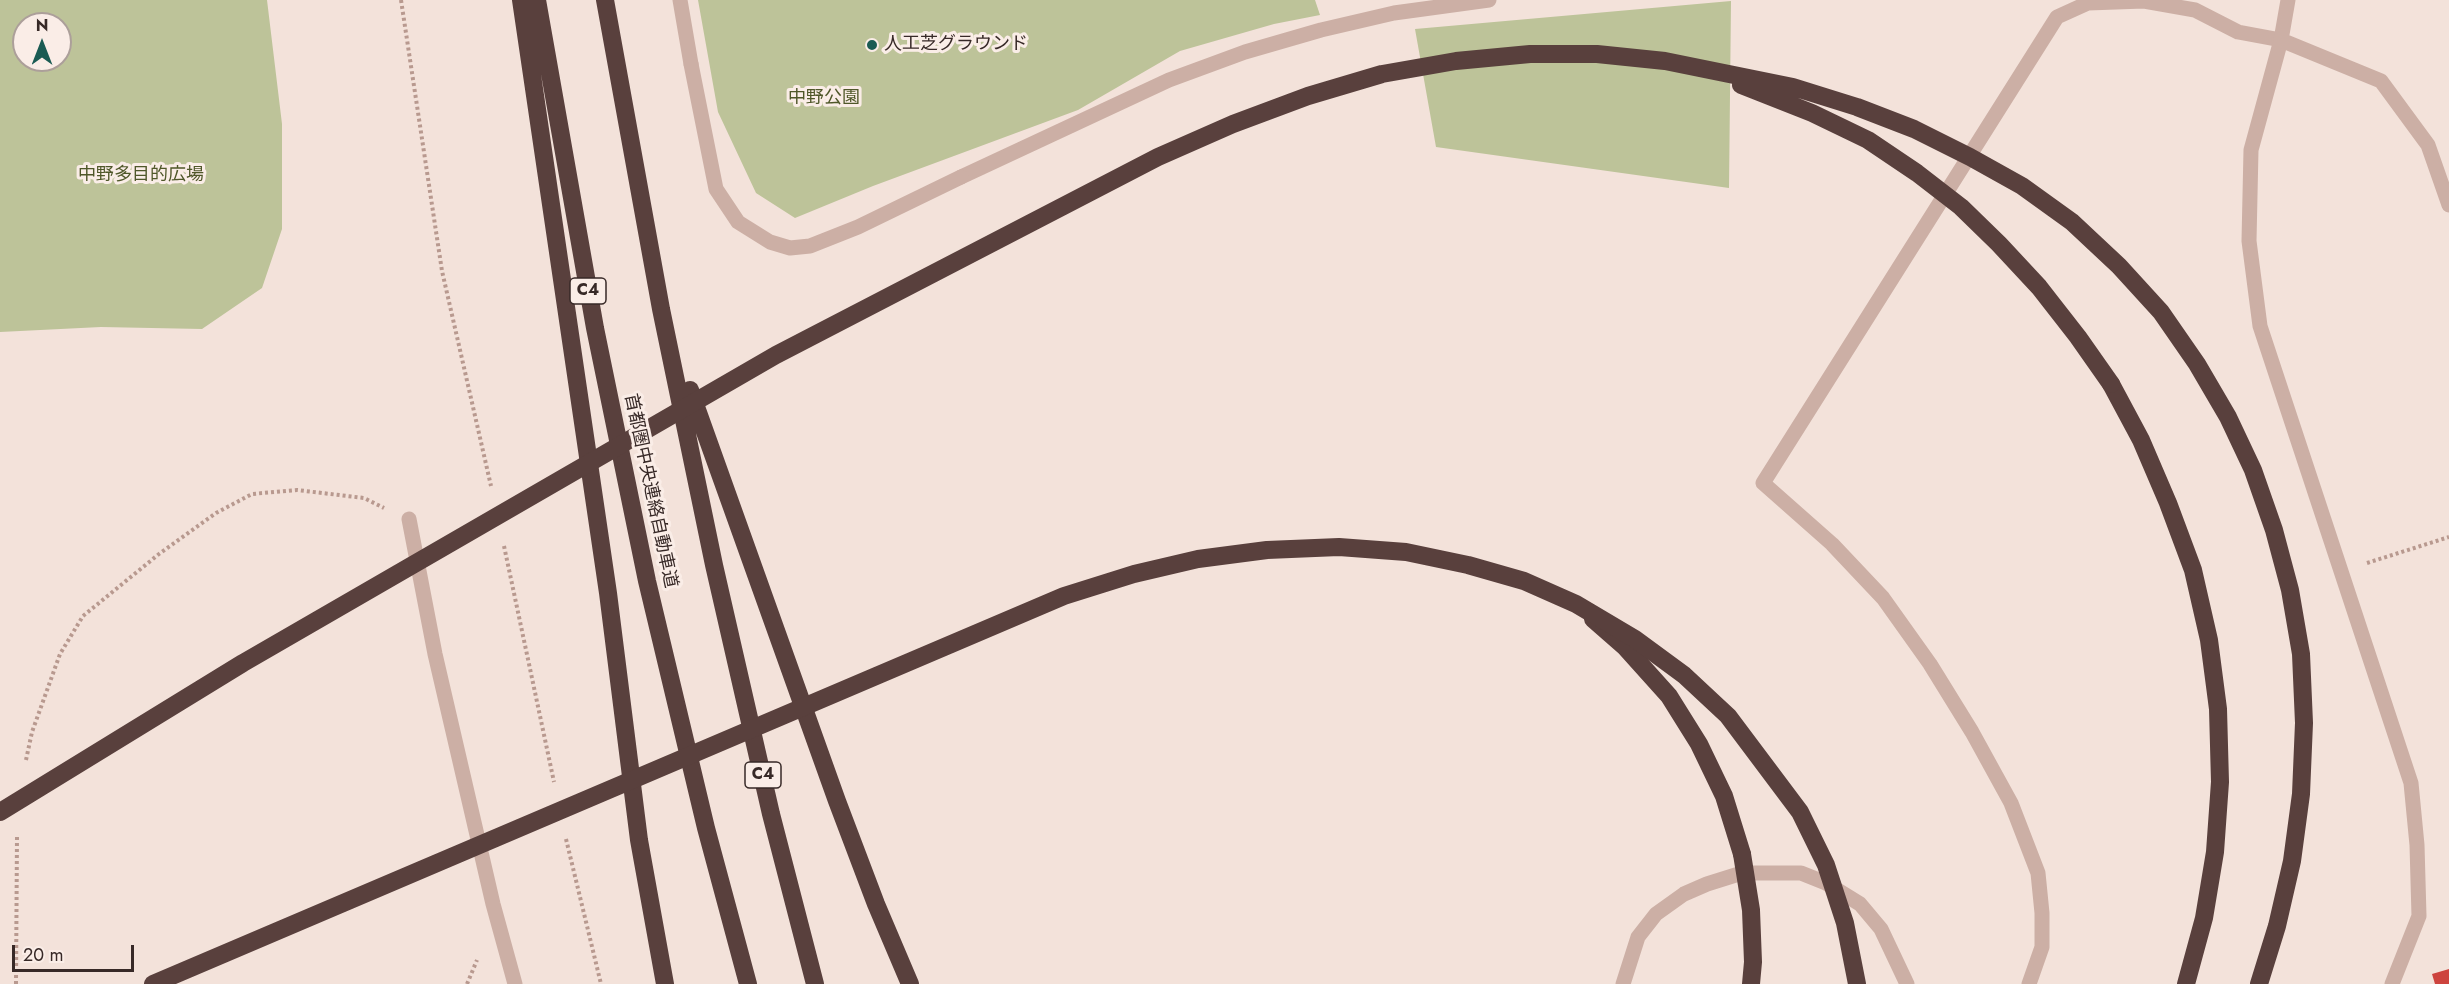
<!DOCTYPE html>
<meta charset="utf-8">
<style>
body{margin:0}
#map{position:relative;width:2449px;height:984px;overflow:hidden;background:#f3e2da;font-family:Jost,sans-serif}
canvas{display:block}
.north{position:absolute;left:12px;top:12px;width:60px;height:60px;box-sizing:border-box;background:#faede7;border:2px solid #ac9f9a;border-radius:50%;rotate:0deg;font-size:16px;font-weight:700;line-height:24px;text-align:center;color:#372927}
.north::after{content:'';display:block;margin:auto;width:21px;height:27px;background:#1a5b53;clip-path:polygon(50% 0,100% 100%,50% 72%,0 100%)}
.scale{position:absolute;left:12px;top:945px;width:122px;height:27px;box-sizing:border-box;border:3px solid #372927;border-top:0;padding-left:8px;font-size:18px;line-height:21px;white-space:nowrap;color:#372927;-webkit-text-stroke:4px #faede7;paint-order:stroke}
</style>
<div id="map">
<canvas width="2449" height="984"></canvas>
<div class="north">N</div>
<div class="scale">20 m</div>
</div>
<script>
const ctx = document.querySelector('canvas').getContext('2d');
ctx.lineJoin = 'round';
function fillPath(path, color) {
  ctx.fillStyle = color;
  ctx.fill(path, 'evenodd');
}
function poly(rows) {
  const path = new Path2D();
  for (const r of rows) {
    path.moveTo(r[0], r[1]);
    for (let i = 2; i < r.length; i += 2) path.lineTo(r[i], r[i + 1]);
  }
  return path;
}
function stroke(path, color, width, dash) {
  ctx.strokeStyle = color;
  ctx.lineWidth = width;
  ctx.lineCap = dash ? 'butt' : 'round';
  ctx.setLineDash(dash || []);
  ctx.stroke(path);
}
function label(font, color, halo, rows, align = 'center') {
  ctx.font = font + ' Jost,"Noto Sans JP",sans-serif';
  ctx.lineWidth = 6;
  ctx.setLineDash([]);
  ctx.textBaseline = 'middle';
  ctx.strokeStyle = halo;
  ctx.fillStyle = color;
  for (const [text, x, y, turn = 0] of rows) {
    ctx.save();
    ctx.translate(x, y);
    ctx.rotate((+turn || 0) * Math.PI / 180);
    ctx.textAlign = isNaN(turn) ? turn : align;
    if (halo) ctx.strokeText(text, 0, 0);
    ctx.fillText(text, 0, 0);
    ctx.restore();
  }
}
fillPath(poly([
 [0,0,267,0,282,124,282,229,262,288,202,329,101,327,0,332],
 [24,24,60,24,60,60,24,60],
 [698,0,1315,0,1320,15,1274,24,1180,51,1078,110,873,186,795,218,756,193,718,112],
 [1731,1,1729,188,1436,147,1415,29]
]), '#bdc399');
fillPath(poly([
 [2449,969,2449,984,2435,984,2432,974]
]), '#cd443e');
stroke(poly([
 [401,0,442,271,491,486],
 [504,546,554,782],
 [2367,563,2449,537],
 [26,760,32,732,60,654,83,616,159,554,216,513,252,494,297,490,364,498,384,508],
 [566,839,601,984],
 [16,984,17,836],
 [467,984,477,960]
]), '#b8998f', 4, [3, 3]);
stroke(poly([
 [1623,984,1638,937,1656,914,1684,894,1707,884,1742,873,1801,873,1826,883,1860,904,1881,929,1907,984],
 [2029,984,2042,947,2042,913,2038,873,2011,803,1972,732,1930,664,1883,598,1832,544,1763,483,2057,17,2088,3,2144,1,2195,10,2238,32,2281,40]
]), '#ccafa5', 15);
stroke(poly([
 [680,0,691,64],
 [2288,0,2281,40,2381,81,2428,145,2449,205],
 [2281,40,2251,150,2249,241,2260,326,2411,783,2417,845,2419,916,2392,984],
 [961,177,1169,80,1245,52,1321,30,1394,13,1489,0],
 [409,519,435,654,493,904,515,984]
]), '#ccafa5', 15);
stroke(poly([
 [691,64,716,189,738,222,770,242,790,248,810,246,858,227,961,177]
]), '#ccafa5', 15);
stroke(poly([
 [521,0,608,593,639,840,665,984],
 [537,0,595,328,647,581,706,828,748,984],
 [605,0,661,309,714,565,771,814,815,984],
 [2111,384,2141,440,2168,503,2193,570,2209,640,2218,709,2220,782,2215,852,2204,918,2186,984],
 [690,390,837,801,876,904,910,984],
 [1593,619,1625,647,1669,696,1699,744,1724,796,1742,854]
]), '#59403d', 18);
stroke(poly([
 [1741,85,1812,113,1868,140,1917,173,1961,207,1999,244,2039,287,2078,337,2111,384],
 [0,812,243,663,776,355,1158,157,1233,124,1308,96,1382,74,1456,61,1530,54,1597,54,1665,61,1793,87,1857,107,1914,129,1970,157,2022,186,2072,222,2119,266,2161,312,2197,364,2228,417,2253,470,2274,530,2290,590,2301,654,2304,723,2301,794,2292,861,2277,926,2259,984],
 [1742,854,1751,910,1753,962,1751,984],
 [153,984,1064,596,1134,574,1198,559,1267,550,1339,547,1406,552,1468,565,1524,581,1576,604,1635,639,1684,675,1728,716,1800,812,1826,865,1845,923,1857,984]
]), '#59403d', 18);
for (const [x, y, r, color] of [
 [872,45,6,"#1a5b53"]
]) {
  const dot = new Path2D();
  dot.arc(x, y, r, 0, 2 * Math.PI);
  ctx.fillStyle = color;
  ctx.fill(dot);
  stroke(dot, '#faede7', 2);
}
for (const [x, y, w] of [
 [588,291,36],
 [763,775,36]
]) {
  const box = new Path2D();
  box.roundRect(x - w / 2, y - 13, w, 26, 4.5);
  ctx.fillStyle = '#faede7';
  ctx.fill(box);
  stroke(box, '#372927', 1.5);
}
label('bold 16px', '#372927', null, [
 ["C4",588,291],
 ["C4",763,775]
]);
label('18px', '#372927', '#faede7', [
 ["人工芝グラウンド",884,45]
], 'left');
label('18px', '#4f5729', '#faede7', [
 ["中野公園",824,99],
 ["中野多目的広場",141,176]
]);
label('18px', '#372927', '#faede7', [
 ["首都圏中央連絡自動車道",650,491,78]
]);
</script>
